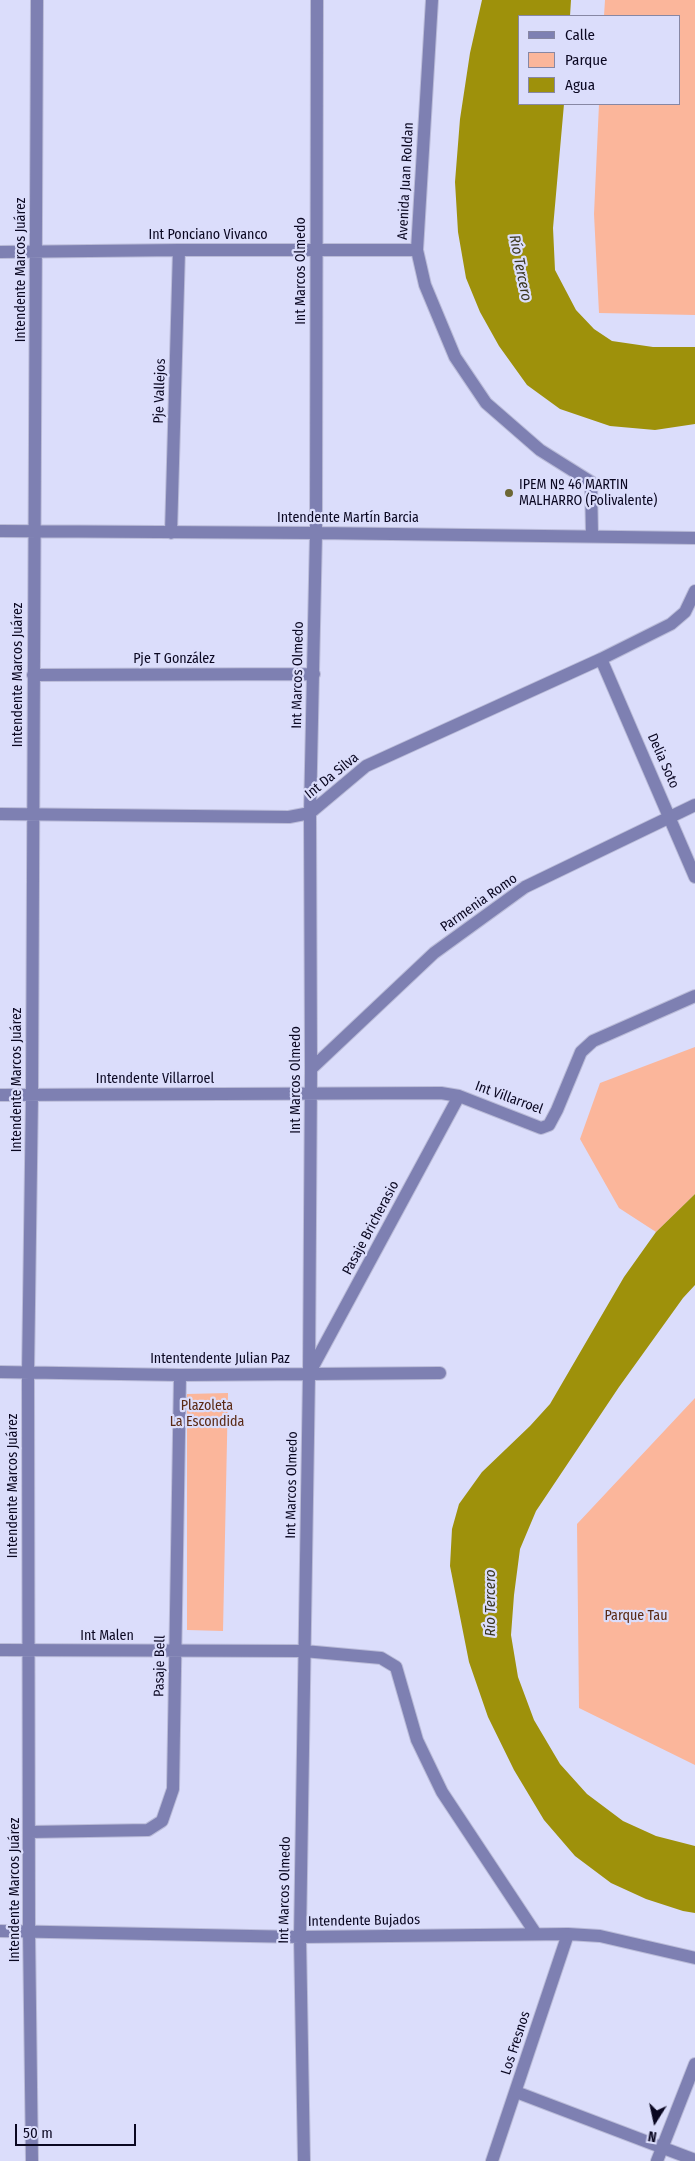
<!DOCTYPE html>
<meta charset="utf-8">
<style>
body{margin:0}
#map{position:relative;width:695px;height:2161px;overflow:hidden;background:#dbddfb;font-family:"Fira Sans Condensed",sans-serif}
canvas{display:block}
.legend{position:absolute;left:518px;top:15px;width:162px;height:90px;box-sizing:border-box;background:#dbddfb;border:1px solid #8787a4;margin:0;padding:6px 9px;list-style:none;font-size:15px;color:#0a0721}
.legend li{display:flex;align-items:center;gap:10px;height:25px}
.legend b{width:25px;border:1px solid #8787a4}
.north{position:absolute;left:630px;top:2096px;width:50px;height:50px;-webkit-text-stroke:4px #dbddfb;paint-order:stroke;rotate:190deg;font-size:14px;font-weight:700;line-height:20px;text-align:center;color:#0a0721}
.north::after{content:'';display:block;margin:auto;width:18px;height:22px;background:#0a0721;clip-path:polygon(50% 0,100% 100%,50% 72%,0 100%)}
.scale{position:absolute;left:15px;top:2124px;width:121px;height:22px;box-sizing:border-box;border:2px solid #0a0721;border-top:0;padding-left:6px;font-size:15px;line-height:18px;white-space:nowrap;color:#0a0721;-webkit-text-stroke:4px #dbddfb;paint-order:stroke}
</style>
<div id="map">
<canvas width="695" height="2161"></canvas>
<ul class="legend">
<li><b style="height:6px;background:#7e80b2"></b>Calle</li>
<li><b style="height:14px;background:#fbb69b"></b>Parque</li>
<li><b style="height:14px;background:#9e910b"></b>Agua</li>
</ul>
<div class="north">N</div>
<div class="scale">50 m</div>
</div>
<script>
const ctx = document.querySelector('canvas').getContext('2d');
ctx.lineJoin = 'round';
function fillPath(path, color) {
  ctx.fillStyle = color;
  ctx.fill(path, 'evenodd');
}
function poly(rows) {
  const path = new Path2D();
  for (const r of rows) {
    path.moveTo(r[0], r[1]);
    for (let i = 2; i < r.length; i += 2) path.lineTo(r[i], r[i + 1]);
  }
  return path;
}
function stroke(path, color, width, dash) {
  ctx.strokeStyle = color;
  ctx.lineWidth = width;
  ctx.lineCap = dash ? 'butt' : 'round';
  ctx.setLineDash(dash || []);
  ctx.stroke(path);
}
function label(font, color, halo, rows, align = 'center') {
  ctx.font = font + ' "Fira Sans Condensed",sans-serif';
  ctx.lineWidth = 4.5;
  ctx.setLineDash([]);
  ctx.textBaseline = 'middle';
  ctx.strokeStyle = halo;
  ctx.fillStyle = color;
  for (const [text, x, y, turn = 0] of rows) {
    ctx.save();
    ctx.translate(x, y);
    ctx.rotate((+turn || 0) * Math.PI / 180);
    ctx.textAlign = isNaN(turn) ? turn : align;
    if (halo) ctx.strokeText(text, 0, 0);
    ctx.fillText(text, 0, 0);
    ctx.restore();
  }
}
fillPath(poly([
 [605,0,695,0,695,315,599,313,594,214,599,104,679,104,679,16,604,16],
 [695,1047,695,1194,656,1232,619,1208,580,1139,600,1083],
 [228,1393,223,1631,187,1630,187,1394],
 [695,1398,695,1765,579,1708,577,1524]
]), '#fbb69b');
fillPath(poly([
 [482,0,571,0,570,16,519,16,519,104,564,104,553,228,555,270,576,310,594,329,612,341,653,347,695,347,695,424,655,430,610,426,560,409,527,385,499,346,480,312,466,278,458,232,455,182,460,119,470,53],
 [695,1194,695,1285,683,1298,619,1387,536,1511,520,1549,514,1595,511,1635,518,1677,534,1720,560,1764,587,1794,623,1821,656,1836,695,1846,695,1913,683,1911,646,1899,611,1883,575,1856,544,1820,514,1770,488,1717,469,1662,450,1566,452,1529,459,1504,482,1472,530,1426,550,1404,624,1277,656,1232]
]), '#9e910b');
const minor = poly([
 [432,0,417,250,425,285,455,357,486,403,540,450,591,482,592,536],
 [0,252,179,250,417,250],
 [0,531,316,533,695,538],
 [171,533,179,250],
 [601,659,695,877],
 [33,675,314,674],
 [0,814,289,817,310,813,366,766,601,659,671,624,685,612,695,591],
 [311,1069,434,953,525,887,695,805],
 [0,1095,441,1093,459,1096,541,1128,549,1125,557,1110,581,1052,593,1041,695,996],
 [0,1372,180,1375,440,1373],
 [310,1372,459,1096],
 [0,1650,304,1651,381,1658,396,1667,417,1740,442,1792,536,1934],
 [30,1832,148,1830,162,1821,173,1789,180,1375],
 [0,1931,300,1937,568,1934,600,1936,695,1958],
 [516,2092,695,2160],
 [32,2161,29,1931,28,1373,32,1095,37,0],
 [304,2161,300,1937,309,1374,311,1069,310,813,316,533,317,0],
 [492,2161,568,1934],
 [657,2161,695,2064]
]);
stroke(minor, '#babbd8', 14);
stroke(minor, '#7e80b2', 12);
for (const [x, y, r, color] of [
 [509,493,5,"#6d6734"]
]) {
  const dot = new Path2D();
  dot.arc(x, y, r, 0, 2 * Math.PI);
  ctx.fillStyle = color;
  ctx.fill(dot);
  stroke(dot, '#dbddfb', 2);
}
label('14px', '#0a0721', '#dbddfb', [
 ["Avenida Juan Roldan",406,181,-87],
 ["Int Ponciano Vivanco",208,235],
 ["Intendente Marcos Juárez",21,270,-90],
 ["Int Marcos Olmedo",301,271,-90],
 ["Pje Vallejos",160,391,-88],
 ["Intendente Martín Barcia",348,518],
 ["Pje T González",174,659],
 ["Intendente Marcos Juárez",18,675,-90],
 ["Int Marcos Olmedo",298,675,-89],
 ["Delia Soto",663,761,66],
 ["Int Da Silva",332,776,-39],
 ["Parmenia Romo",479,903,-35],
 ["Intendente Villarroel",155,1079],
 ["Intendente Marcos Juárez",17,1080,-90],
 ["Int Marcos Olmedo",296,1080,-90],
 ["Int Villarroel",509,1098,20],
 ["Pasaje Bricherasio",371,1228,-62],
 ["Intentendente Julian Paz",220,1359],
 ["Int Marcos Olmedo",292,1485,-89],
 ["Intendente Marcos Juárez",13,1486,-90],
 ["Int Malen",107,1636],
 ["Pasaje Bell",160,1666,-89],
 ["Intendente Marcos Juárez",15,1890,-90],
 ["Int Marcos Olmedo",285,1890,-89],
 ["Intendente Bujados",364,1921,-1],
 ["Los Fresnos",516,2043,-72]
]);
label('14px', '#0a0721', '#dbddfb', [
 ["IPEM Nº 46 MARTIN",519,485],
 ["MALHARRO (Polivalente)",519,501]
], 'left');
label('14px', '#5a2914', '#dbddfb', [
 ["Plazoleta",207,1406],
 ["La Escondida",207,1422],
 ["Parque Tau",636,1616]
]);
label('italic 15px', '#39361e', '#dbddfb', [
 ["Río Tercero",520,268,79],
 ["Río Tercero",491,1603,-90]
]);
</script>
